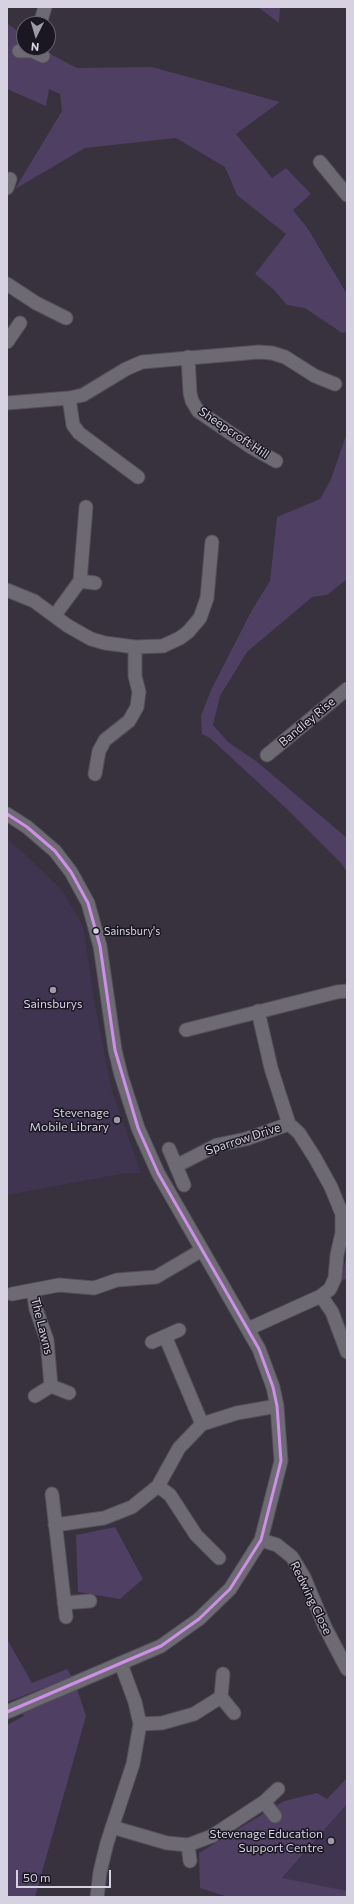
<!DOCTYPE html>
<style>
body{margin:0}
#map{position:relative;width:354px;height:1904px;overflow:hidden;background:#37323e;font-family:Commissioner,sans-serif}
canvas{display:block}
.frame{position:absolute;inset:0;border:8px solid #d7d2e1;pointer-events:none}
.north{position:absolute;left:16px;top:16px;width:40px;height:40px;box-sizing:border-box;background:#1b1722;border:1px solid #66626e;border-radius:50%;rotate:185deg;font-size:11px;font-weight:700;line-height:16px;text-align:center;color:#d7d2e1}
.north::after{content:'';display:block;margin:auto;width:14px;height:18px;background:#9f9aa8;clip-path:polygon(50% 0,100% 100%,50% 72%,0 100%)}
.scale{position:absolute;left:16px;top:1870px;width:95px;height:18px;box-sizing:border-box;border:2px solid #d7d2e1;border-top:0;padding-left:5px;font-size:12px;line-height:14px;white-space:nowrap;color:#d7d2e1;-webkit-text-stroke:3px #1b1722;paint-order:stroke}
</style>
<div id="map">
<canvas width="354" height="1904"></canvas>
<div class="frame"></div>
<div class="north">N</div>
<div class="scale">50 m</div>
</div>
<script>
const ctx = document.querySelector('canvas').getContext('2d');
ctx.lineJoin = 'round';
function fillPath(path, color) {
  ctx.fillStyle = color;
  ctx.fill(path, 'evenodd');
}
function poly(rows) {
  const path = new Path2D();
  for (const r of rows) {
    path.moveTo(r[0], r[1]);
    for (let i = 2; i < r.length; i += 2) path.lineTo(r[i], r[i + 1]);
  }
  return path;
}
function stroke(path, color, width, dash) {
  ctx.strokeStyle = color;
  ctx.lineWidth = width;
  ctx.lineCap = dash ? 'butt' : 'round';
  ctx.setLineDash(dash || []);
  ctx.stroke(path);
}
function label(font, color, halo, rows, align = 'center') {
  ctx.font = font + ' Commissioner,sans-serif';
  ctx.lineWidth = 3;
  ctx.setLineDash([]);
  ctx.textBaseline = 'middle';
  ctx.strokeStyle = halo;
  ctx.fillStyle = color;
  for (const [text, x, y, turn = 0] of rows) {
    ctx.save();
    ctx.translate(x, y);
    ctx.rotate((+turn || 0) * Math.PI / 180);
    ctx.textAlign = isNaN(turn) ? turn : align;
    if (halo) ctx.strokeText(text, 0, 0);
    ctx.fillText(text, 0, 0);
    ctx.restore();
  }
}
fillPath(poly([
 [7,839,28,857,61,889,83,926,95,1006,112,1092,141,1173,126,1173,7,1195],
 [347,1804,347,1897,265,1897,282,1879]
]), '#403550');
fillPath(poly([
 [258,7,280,7,279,23],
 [7,23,24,36,24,48,41,49,77,68,152,67,280,102,236,134,272,178,286,168,311,194,293,210,308,229,347,294,347,332,342,333,305,308,287,305,272,288,255,274,286,234,237,195,225,167,176,138,85,148,15,189,62,111,60,94,49,89,46,106,7,89],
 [347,433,347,579,327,595,312,597,247,652,220,696,213,725,228,742,256,761,347,838,347,872,341,863,288,810,210,738,202,734,201,716,211,690,252,610,270,581,277,517,320,499,331,479],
 [347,1253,347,1279,341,1280],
 [115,1527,143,1579,120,1599,78,1592,76,1535],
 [7,1639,32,1683,67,1669,72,1677,7,1702],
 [77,1689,86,1716,35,1897,7,1897,7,1725,24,1716,22,1713],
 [347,1778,347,1804,282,1878,347,1891,347,1897,228,1897,200,1888,199,1853,284,1801,317,1793,327,1799]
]), '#4e3f63');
const street = poly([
 [40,24,45,7],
 [19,51,32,51,43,56],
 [320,162,347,195],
 [7,188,10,179],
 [7,284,36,303,66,318],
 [7,342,20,323],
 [188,357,190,393,192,401,198,411,251,447,276,461],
 [69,398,73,425,79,433,138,477],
 [7,403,69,398,83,395,126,369,142,362,259,352,272,353,285,357,315,376,335,384],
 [80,581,95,583],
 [7,590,34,601,68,626,91,639,105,643,135,647,163,646,180,638,188,632,200,618,207,598,212,542],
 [55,615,80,581,86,507],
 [267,755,347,689],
 [95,774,99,751,105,740,129,721,137,707,139,692,135,676,135,647],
 [7,814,27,827,55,851,71,872,88,903,100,946,115,1050,121,1075,138,1128,158,1173,259,1349,273,1387,277,1406,281,1461,261,1540,230,1589,199,1619,161,1646,7,1712],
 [258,1011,271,1068,289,1124,299,1133,315,1158,331,1187,342,1214,342,1233,337,1255,335,1278,330,1289,321,1296],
 [186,1030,337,992,347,991],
 [169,1149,184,1185],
 [176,1166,217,1145,246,1139,289,1124],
 [33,1290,36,1309,47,1340,51,1386,35,1396],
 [12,1294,59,1285,94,1288,117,1280,156,1277,202,1250],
 [248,1329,321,1296,332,1312,347,1352],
 [165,1336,202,1424],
 [152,1342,179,1330],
 [51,1386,69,1393],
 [158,1486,170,1495,196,1535,219,1558],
 [52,1494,66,1617],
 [55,1525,104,1518,132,1507,158,1486,179,1448,202,1424,237,1413,277,1406],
 [261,1540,277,1545,292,1557,304,1577,325,1627,347,1669],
 [64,1603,90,1601],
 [221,1697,234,1713],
 [140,1724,162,1723,194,1714,221,1697,223,1674],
 [264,1802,275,1816],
 [112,1827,167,1843,188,1845,212,1836,264,1802,278,1789],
 [188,1845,190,1861],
 [97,1897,100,1872,107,1843,133,1764,140,1724,135,1702,121,1664]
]);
stroke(street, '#544f5a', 15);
stroke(street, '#6e6a74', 13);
stroke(poly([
 [7,814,27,827,55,851,71,872,88,903,100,946,115,1050,138,1128,158,1173,259,1349,273,1387,277,1406,281,1461,261,1540,230,1589,199,1619,161,1646,7,1712]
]), '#ce8fe9', 3);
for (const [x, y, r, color] of [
 [96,931,3.5,"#d7d2e1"],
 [53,990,4,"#9f9aa8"],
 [117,1120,4,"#9f9aa8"],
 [331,1841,4,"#9f9aa8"]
]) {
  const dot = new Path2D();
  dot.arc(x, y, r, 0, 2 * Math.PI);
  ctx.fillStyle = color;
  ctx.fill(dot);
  stroke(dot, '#1b1722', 1.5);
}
label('11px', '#d7d2e1', '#1b1722', [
 ["Sainsbury's",104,931]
], 'left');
label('12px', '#d7d2e1', '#1b1722', [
 ["Sheepcroft Hill",234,433,34],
 ["Bandley Rise",307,722,-40],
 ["Sparrow Drive",243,1139,-18],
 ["The Lawns",42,1326,76],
 ["Redwing Close",311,1598,64]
]);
label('12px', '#d7d2e1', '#1b1722', [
 ["Sainsburys",53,1004,"center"],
 ["Stevenage",109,1113],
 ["Mobile Library",109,1127],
 ["Stevenage Education",323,1834],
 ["Support Centre",323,1848]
], 'right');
</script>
